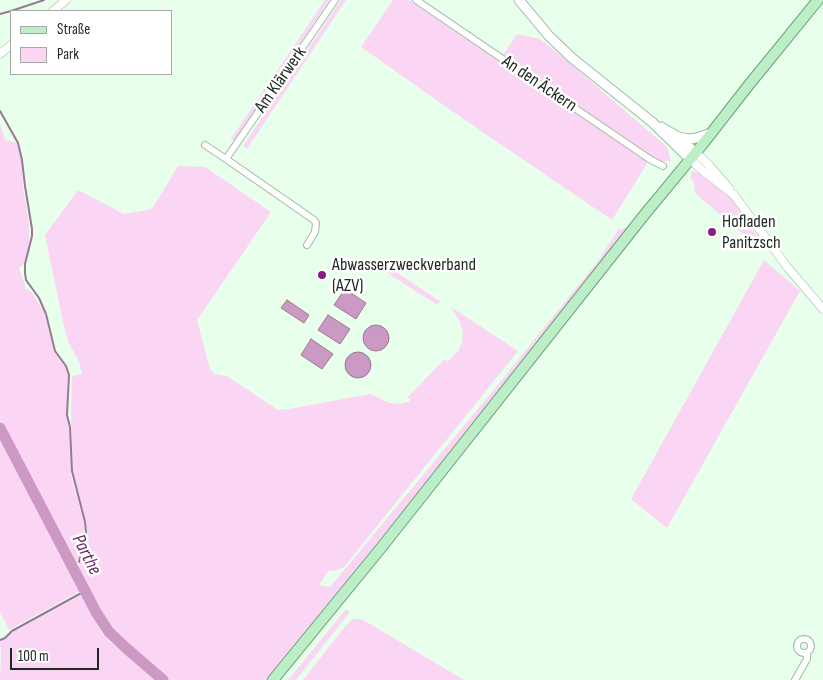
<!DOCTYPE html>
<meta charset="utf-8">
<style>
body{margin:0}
#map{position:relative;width:823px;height:680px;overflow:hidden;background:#e7ffeb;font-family:"Sofia Sans Condensed",sans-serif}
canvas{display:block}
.legend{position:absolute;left:10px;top:10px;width:162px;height:65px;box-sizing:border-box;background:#fff;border:1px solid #a6aaa7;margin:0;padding:6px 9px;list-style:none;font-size:15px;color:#212a23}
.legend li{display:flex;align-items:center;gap:10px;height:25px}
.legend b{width:25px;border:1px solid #a6aaa7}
.scale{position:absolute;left:10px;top:648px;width:89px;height:22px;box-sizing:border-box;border:2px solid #212a23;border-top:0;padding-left:6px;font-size:15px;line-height:18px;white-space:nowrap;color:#212a23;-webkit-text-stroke:4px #fff;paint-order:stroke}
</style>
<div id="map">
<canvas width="823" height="680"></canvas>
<ul class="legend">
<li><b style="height:6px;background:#bceec7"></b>Straße</li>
<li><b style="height:14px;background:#fbd6f4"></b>Park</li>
</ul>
<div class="scale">100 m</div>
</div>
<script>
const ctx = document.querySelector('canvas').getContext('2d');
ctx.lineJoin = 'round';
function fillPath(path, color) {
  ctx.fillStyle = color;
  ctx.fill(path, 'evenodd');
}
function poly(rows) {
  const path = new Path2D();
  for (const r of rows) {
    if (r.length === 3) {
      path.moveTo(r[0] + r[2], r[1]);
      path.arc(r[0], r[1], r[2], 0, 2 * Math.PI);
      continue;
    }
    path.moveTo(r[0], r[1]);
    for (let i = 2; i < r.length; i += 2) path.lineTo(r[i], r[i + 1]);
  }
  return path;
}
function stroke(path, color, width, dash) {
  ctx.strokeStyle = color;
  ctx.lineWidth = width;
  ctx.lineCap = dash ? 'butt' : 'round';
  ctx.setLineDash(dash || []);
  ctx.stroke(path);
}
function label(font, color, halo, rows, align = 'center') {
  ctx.font = font + ' "Sofia Sans Condensed",sans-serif';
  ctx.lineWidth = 5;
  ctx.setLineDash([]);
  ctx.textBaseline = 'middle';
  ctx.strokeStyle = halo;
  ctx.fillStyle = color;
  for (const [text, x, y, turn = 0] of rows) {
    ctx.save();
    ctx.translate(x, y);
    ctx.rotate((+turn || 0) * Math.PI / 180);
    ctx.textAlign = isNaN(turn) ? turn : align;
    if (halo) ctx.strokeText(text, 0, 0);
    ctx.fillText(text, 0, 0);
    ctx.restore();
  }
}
fillPath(poly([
 [325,0,329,0,235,141,231,139],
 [341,0,346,0,247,149,243,146],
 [393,0,409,0,648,162,612,220,462,118,361,47],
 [517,34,540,39,560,55,667,147,671,161,660,161,651,156,503,55],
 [0,123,5,140,17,143,22,161,23,187,29,223,29,244,24,264,19,268,26,289,30,290,44,312,54,351,66,368,68,374,67,417,70,436,71,474,84,524,84,540,75,569,0,421],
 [178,166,205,167,271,212,197,320,210,369,214,374,227,376,278,410,289,409,370,394,390,403,399,404,408,402,411,399,407,398,445,359,447,362,459,350,462,342,463,332,460,322,451,307,518,351,344,567,335,571,329,570,319,585,330,587,501,381,598,261,618,230,632,226,267,680,167,680,133,651,110,629,77,571,87,542,87,527,73,471,71,420,72,376,82,374,80,364,68,341,64,327,45,235,78,190,124,214,152,209],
 [691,171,696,172,703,175,720,188,730,196,747,220,751,229,760,237,760,239,759,241,747,238,695,193,694,183,691,179],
 [764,260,800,291,667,528,631,499],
 [379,261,440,301,437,305,377,266],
 [0,434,82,590,9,630,0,612],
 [81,595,102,633,109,641,155,680,0,680,1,656,0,641,7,637,11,633],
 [346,609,350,612,296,680,288,680],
 [353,619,360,619,365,621,464,680,303,680,347,624]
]), '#fbd6f4');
const water = poly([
 [345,289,366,303,356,319,334,305,345,289],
 [287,300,309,315,304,323,281,308,287,300],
 [328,315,350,329,340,344,318,330,328,315],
 [376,338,13],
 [311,339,333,354,322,369,301,355,311,339],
 [358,365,13]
]);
fillPath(water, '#cc99c4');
stroke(water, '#997894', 1);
stroke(poly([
 [11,11,44,0],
 [0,14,11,11],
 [0,111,18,143,22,160,25,186,32,229,32,236,25,264,25,273,26,280,39,298,46,314,55,351,66,366,69,375,67,415,70,427,72,471,85,522,86,532,79,562],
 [76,573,77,569],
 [0,640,5,638,12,631,85,591]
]), '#997894', 2);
stroke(poly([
 [0,428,96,612,109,632,126,648,163,680]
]), '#cc99c4', 11);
const minor = poly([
 [416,0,651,160,663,166],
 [205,145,226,159],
 [307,245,315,232,316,223,314,220,226,159,335,0],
 [804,646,7],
 [795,680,807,659,807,653]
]);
const tertiary = poly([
 [53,11,66,0],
 [0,54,11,45],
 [696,153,709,165,729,188],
 [690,159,703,171,734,195,788,268,823,309]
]);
const secondary = poly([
 [519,0,549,36,572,58,652,122,690,159],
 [661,127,678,137,696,153],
 [679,137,688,139,697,138,711,133]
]);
const primary = poly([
 [273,680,381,548,645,214,702,145,748,86,818,0]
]);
stroke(minor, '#a3b9a7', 8);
stroke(tertiary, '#a3b9a7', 9);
stroke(secondary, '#a3b9a7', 11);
stroke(primary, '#69a276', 12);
stroke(minor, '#fff', 6);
stroke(tertiary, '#fff', 8);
stroke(secondary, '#fff', 9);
stroke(primary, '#bceec7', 10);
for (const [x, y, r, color] of [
 [712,232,5,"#8a1c80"],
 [322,275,5,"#8a1c80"]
]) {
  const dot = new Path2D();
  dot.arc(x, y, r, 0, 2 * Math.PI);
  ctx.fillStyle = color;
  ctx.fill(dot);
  stroke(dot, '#fff', 2);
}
label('18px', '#212a23', '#fff', [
 ["Am Klärwerk",281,80,-55],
 ["An den Äckern",539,84,34]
]);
label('18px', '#212a23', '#fff', [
 ["Hofladen",722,222],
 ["Panitzsch",722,243],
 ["Abwasserzweckverband",332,265],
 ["(AZV)",332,286]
], 'left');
label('italic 19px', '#63265c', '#fff', [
 ["Parthe",86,555,63]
]);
</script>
